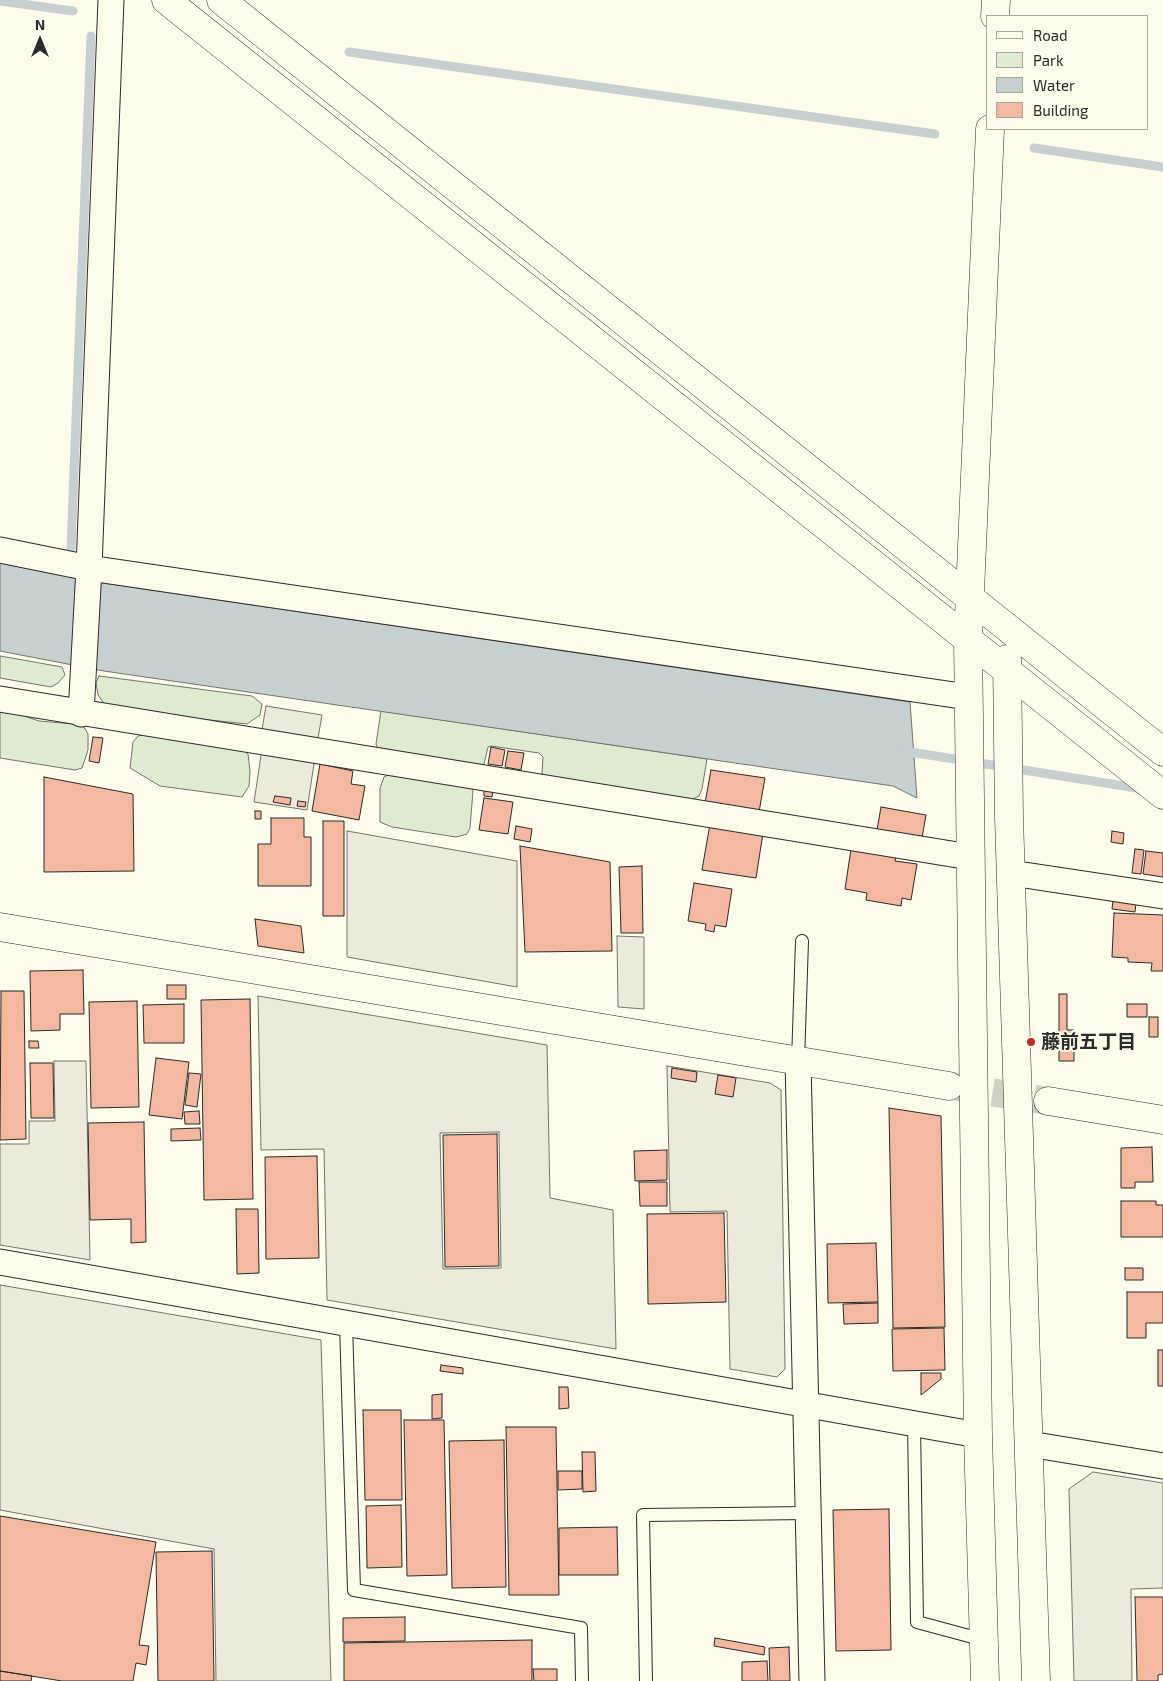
<!DOCTYPE html>
<meta charset="utf-8">
<style>
body{margin:0}
#map{position:relative;width:1163px;height:1681px;overflow:hidden;background:#fdfbea;font-family:"Exo 2",sans-serif}
canvas{display:block}
.legend{position:absolute;left:986px;top:15px;width:162px;height:115px;box-sizing:border-box;background:#fdfbea;border:1px solid #a9a89e;margin:0;padding:6px 9px;list-style:none;font-size:15px;color:#2b2b2b}
.legend li{display:flex;align-items:center;gap:10px;height:25px}
.legend b{width:25px;border:1px solid #a9a89e}
.north{position:absolute;left:15px;top:15px;width:50px;height:50px;-webkit-text-stroke:4px #fdfbea;paint-order:stroke;rotate:0deg;font-size:14px;font-weight:700;line-height:20px;text-align:center;color:#2b2b2b}
.north::after{content:'';display:block;margin:auto;width:18px;height:22px;background:#2b2b2b;clip-path:polygon(50% 0,100% 100%,50% 72%,0 100%)}
</style>
<div id="map">
<canvas width="1163" height="1681"></canvas>
<ul class="legend">
<li><b style="height:6px;background:#fdfbea"></b>Road</li>
<li><b style="height:14px;background:#deebd1"></b>Park</li>
<li><b style="height:14px;background:#c7d0d0"></b>Water</li>
<li><b style="height:14px;background:#f2b8a0"></b>Building</li>
</ul>
<div class="north">N</div>
</div>
<script>
const ctx = document.querySelector('canvas').getContext('2d');
ctx.lineJoin = 'round';
function fillPath(path, color) {
  ctx.fillStyle = color;
  ctx.fill(path, 'evenodd');
}
function poly(rows) {
  const path = new Path2D();
  for (const r of rows) {
    path.moveTo(r[0], r[1]);
    for (let i = 2; i < r.length; i += 2) path.lineTo(r[i], r[i + 1]);
  }
  return path;
}
function stroke(path, color, width, dash) {
  ctx.strokeStyle = color;
  ctx.lineWidth = width;
  ctx.lineCap = dash ? 'butt' : 'round';
  ctx.setLineDash(dash || []);
  ctx.stroke(path);
}
function label(font, color, halo, rows, align = 'center') {
  ctx.font = font + ' "Exo 2","Noto Sans JP",sans-serif';
  ctx.lineWidth = 4;
  ctx.setLineDash([]);
  ctx.textBaseline = 'middle';
  ctx.strokeStyle = halo;
  ctx.fillStyle = color;
  for (const [text, x, y, turn = 0] of rows) {
    ctx.save();
    ctx.translate(x, y);
    ctx.rotate((+turn || 0) * Math.PI / 180);
    ctx.textAlign = isNaN(turn) ? turn : align;
    if (halo) ctx.strokeText(text, 0, 0);
    ctx.fillText(text, 0, 0);
    ctx.restore();
  }
}
const green = poly([
 [0,656,62,667,65,675,58,683,51,687,0,678,0,656],
 [99,676,252,696,262,704,260,715,247,724,108,709,98,695,96,683,99,676],
 [0,708,39,721,74,724,84,727,88,734,88,750,82,768,75,770,0,758,0,708],
 [381,711,707,759,702,789,699,796,689,801,545,776,542,773,543,757,539,753,491,746,488,747,484,764,481,766,378,750,376,744,381,711],
 [146,734,237,745,248,754,250,771,249,786,242,797,160,786,130,768,133,742,138,736,146,734],
 [398,771,470,785,473,791,470,828,467,834,456,837,392,827,380,822,380,788,384,777,398,771]
]);
fillPath(green, '#deebd1');
stroke(green, '#74746e', 1);
const parking = poly([
 [266,706,322,715,317,744,261,735,266,706],
 [262,749,315,757,307,810,254,802,262,749],
 [347,831,517,861,517,987,347,957,347,831],
 [617,936,644,937,644,1009,618,1007,617,936],
 [258,996,547,1045,550,1198,613,1210,616,1349,327,1300,324,1149,261,1150,258,996],
 [499,1132,501,1268,443,1269,440,1133,499,1132],
 [54,1061,86,1061,90,1260,0,1245,0,1144,29,1144,29,1121,55,1121,54,1061],
 [667,1066,770,1083,781,1090,785,1369,777,1377,730,1369,727,1211,670,1212,667,1066],
 [0,1285,321,1340,331,1681,216,1681,214,1549,0,1510,0,1285],
 [1093,1472,1163,1483,1163,1588,1131,1589,1132,1681,1074,1681,1069,1489,1093,1472]
]);
fillPath(parking, '#eceadb');
stroke(parking, '#74746e', 1);
const water = poly([
 [0,563,97,582,910,702,917,798,893,786,104,671,0,651,0,563]
]);
fillPath(water, '#c7d0d0');
stroke(water, '#74746e', 1);
stroke(poly([
 [0,1,73,11],
 [349,52,935,134],
 [1034,148,1163,167],
 [71,549,91,36],
 [904,751,1143,789]
]), '#c7d0d0', 9);
const building = poly([
 [93,737,103,738,99,763,89,761,93,737],
 [491,747,505,750,502,766,488,764,491,747],
 [508,751,524,753,521,770,505,767,508,751],
 [320,764,353,771,351,784,365,786,359,820,312,811,320,764],
 [711,770,765,778,759,812,705,803,711,770],
 [44,777,133,794,134,871,44,872,44,777],
 [484,790,493,791,492,797,484,796,484,790],
 [275,796,291,798,290,805,273,802,275,796],
 [484,798,513,802,508,834,479,830,484,798],
 [298,801,306,802,305,807,297,806,298,801],
 [881,807,926,815,922,838,877,830,881,807],
 [255,811,261,811,261,819,255,819,255,811],
 [271,818,304,818,304,837,311,837,311,886,258,886,258,844,271,844,271,818],
 [323,821,344,821,344,916,323,916,323,821],
 [710,824,763,833,756,878,702,870,710,824],
 [516,826,532,829,530,842,514,839,516,826],
 [1112,831,1124,833,1123,844,1111,842,1112,831],
 [520,846,610,862,612,951,525,952,520,846],
 [851,849,896,856,895,861,917,864,911,900,902,898,901,906,866,900,867,893,845,889,851,849],
 [1135,849,1144,850,1141,874,1132,873,1135,849],
 [1146,851,1163,853,1163,877,1143,874,1146,851],
 [642,866,643,933,621,933,619,867,642,866],
 [694,883,732,889,726,927,715,925,714,932,705,930,706,924,688,921,694,883],
 [1113,900,1136,903,1135,912,1112,909,1113,900],
 [1114,913,1163,915,1163,971,1151,971,1152,963,1128,962,1128,958,1112,957,1114,913],
 [255,919,301,926,304,953,258,946,255,919],
 [83,970,84,1014,60,1014,60,1030,31,1031,30,971,83,970],
 [167,985,186,985,186,999,167,999,167,985],
 [1,991,24,991,26,1139,0,1140,1,991],
 [1059,994,1067,994,1067,1030,1074,1030,1074,1061,1059,1061,1059,994],
 [250,999,253,1199,204,1200,201,1000,250,999],
 [137,1001,139,1107,91,1108,89,1002,137,1001],
 [184,1004,184,1043,144,1043,143,1005,184,1004],
 [1127,1004,1147,1004,1147,1017,1127,1017,1127,1004],
 [1149,1017,1158,1017,1158,1037,1149,1037,1149,1017],
 [29,1041,38,1041,39,1048,29,1048,29,1041],
 [156,1058,189,1062,182,1119,149,1115,156,1058],
 [30,1063,53,1063,54,1118,31,1118,30,1063],
 [672,1068,697,1072,696,1082,671,1078,672,1068],
 [189,1073,201,1074,197,1107,185,1105,189,1073],
 [718,1075,736,1078,733,1097,715,1094,718,1075],
 [889,1108,941,1116,945,1327,893,1328,889,1108],
 [199,1111,200,1124,185,1124,184,1112,199,1111],
 [144,1122,146,1242,131,1243,131,1219,90,1220,88,1123,144,1122],
 [200,1128,201,1140,171,1141,171,1129,200,1128],
 [497,1134,499,1266,445,1267,443,1135,497,1134],
 [1152,1147,1153,1182,1135,1182,1135,1188,1121,1188,1121,1148,1152,1147],
 [667,1150,667,1180,635,1181,634,1151,667,1150],
 [317,1156,319,1258,266,1259,265,1157,317,1156],
 [639,1182,667,1182,667,1206,640,1206,639,1182],
 [1121,1201,1156,1201,1156,1205,1163,1205,1163,1237,1121,1237,1121,1201],
 [236,1209,258,1209,259,1273,237,1274,236,1209],
 [724,1213,726,1302,648,1304,647,1214,724,1213],
 [876,1243,878,1302,828,1303,827,1244,876,1243],
 [1125,1268,1143,1268,1143,1280,1125,1280,1125,1268],
 [1127,1292,1163,1292,1163,1323,1146,1323,1146,1338,1127,1338,1127,1292],
 [878,1303,878,1323,844,1324,843,1304,878,1303],
 [944,1328,945,1370,893,1371,892,1329,944,1328],
 [1158,1350,1163,1350,1163,1386,1158,1386,1158,1350],
 [441,1365,463,1368,463,1374,440,1371,441,1365],
 [921,1373,941,1373,941,1379,921,1395,921,1373],
 [559,1387,568,1387,569,1408,559,1409,559,1387],
 [442,1394,442,1418,432,1419,432,1395,442,1394],
 [363,1410,401,1410,402,1500,365,1500,363,1410],
 [404,1420,444,1420,447,1575,407,1576,404,1420],
 [506,1427,556,1427,559,1595,509,1595,506,1427],
 [504,1440,506,1587,452,1588,449,1441,504,1440],
 [582,1452,595,1452,596,1491,583,1492,582,1452],
 [558,1471,582,1471,582,1489,558,1490,558,1471],
 [401,1505,402,1567,367,1568,366,1506,401,1505],
 [889,1509,891,1650,836,1651,833,1510,889,1509],
 [0,1516,156,1542,139,1645,149,1646,146,1665,136,1663,133,1681,62,1681,0,1671,0,1516],
 [617,1527,618,1575,559,1575,559,1528,617,1527],
 [212,1551,214,1681,158,1681,156,1552,212,1551],
 [1135,1597,1163,1597,1163,1674,1158,1675,1158,1681,1137,1681,1135,1597],
 [405,1617,405,1641,343,1642,343,1618,405,1617],
 [715,1638,765,1647,764,1655,714,1646,715,1638],
 [532,1640,532,1681,344,1681,344,1643,532,1640],
 [789,1647,790,1681,770,1681,769,1648,789,1647],
 [767,1661,768,1681,742,1681,742,1662,767,1661],
 [533,1669,557,1669,557,1681,534,1681,533,1669],
 [0,1671,32,1676,31,1681,0,1681,0,1671]
]);
fillPath(building, '#f2b8a0');
stroke(building, '#2b2b2b', 1);
stroke(poly([
 [951,1086,1048,1101]
]), '#d3d1c4', 28, [28, 14]);
const service = poly([
 [798,1061,802,941],
 [346,1323,354,1590,581,1628,582,1681],
 [914,1423,917,1622,984,1640],
 [646,1681,643,1515,808,1513]
]);
const minor = poly([
 [0,550,89,568,968,697],
 [0,699,970,857],
 [81,714,89,568,111,0],
 [1011,873,1163,896],
 [798,1061,812,1681],
 [0,1262,978,1435],
 [1029,1444,1163,1466]
]);
const tertiary = poly([
 [166,0,1163,795],
 [221,0,1163,752],
 [995,16,996,0],
 [1007,659,1009,817,1036,1681],
 [0,927,949,1086],
 [1048,1101,1163,1120],
 [985,1681,978,1435,968,639,990,129]
]);
stroke(service, '#2b2b2b', 14);
stroke(minor, '#2b2b2b', 27);
stroke(tertiary, '#2b2b2b', 29);
stroke(service, '#fdfbea', 12);
stroke(minor, '#fdfbea', 25);
stroke(tertiary, '#fdfbea', 28);
for (const [x, y, r, color] of [
 [1031,1042,5,"#c62828"]
]) {
  const dot = new Path2D();
  dot.arc(x, y, r, 0, 2 * Math.PI);
  ctx.fillStyle = color;
  ctx.fill(dot);
  stroke(dot, '#fdfbea', 2);
}
label('bold 19px', '#2b2b2b', '#fdfbea', [
 ["藤前五丁目",1041,1042]
], 'left');
</script>
